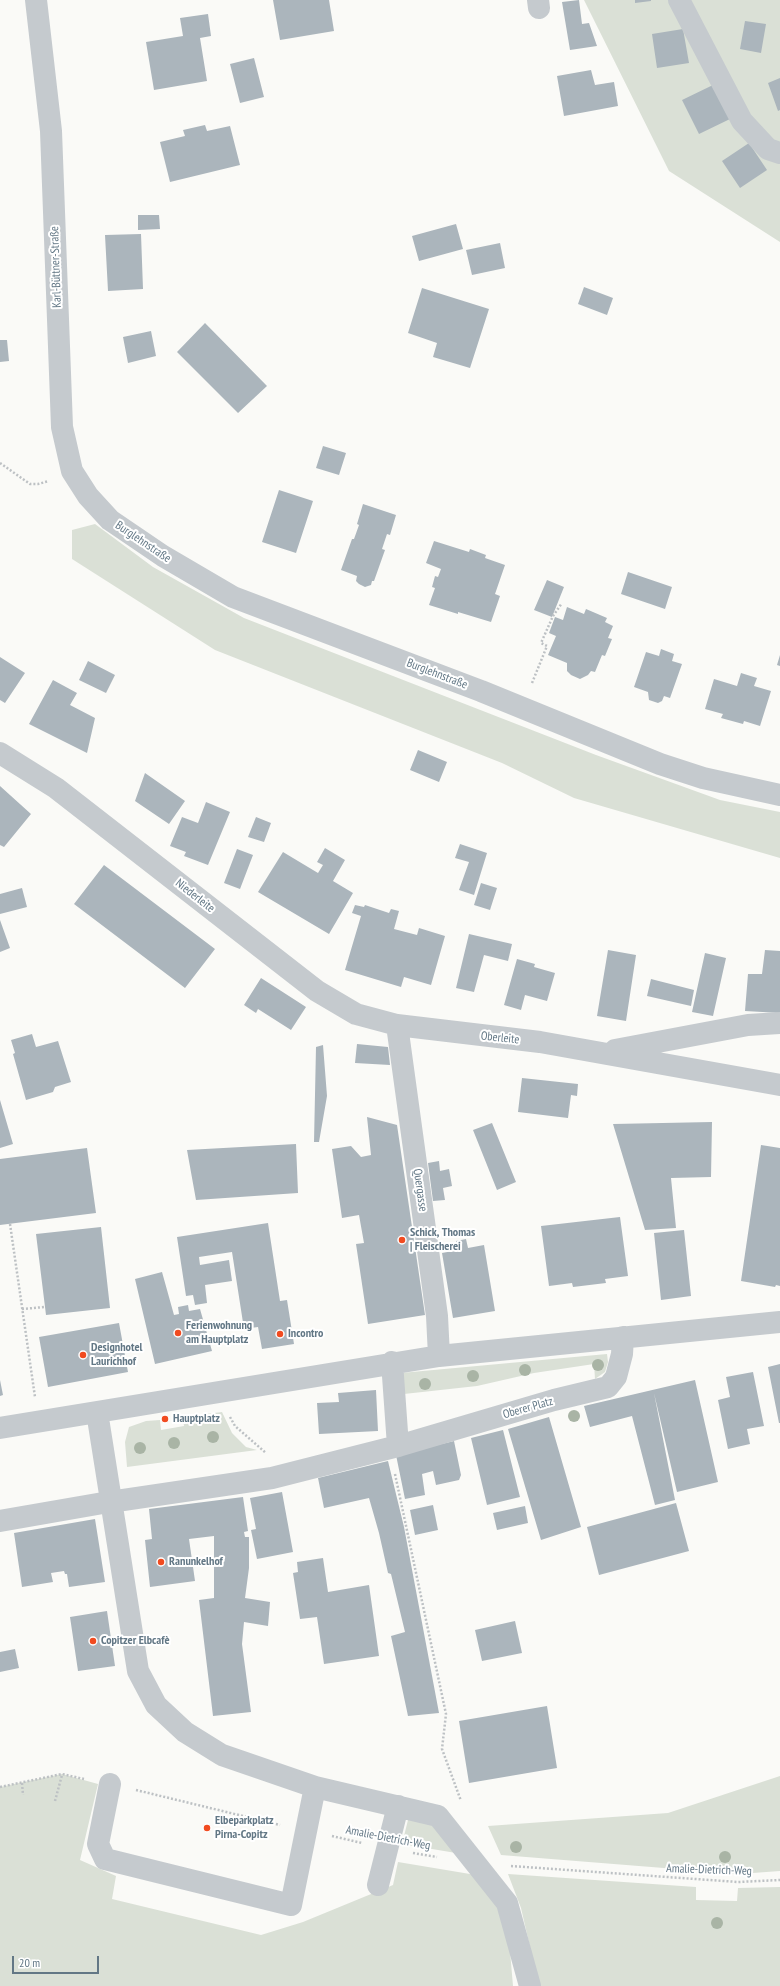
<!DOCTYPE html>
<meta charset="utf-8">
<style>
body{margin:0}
#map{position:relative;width:780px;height:1986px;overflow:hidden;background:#fafaf7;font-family:"PT Sans Narrow",sans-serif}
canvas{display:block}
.scale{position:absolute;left:12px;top:1956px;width:87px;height:18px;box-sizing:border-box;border:2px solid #627785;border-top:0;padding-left:5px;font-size:12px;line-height:14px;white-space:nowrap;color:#627785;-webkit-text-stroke:3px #fff;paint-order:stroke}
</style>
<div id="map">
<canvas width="780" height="1986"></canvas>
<div class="scale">20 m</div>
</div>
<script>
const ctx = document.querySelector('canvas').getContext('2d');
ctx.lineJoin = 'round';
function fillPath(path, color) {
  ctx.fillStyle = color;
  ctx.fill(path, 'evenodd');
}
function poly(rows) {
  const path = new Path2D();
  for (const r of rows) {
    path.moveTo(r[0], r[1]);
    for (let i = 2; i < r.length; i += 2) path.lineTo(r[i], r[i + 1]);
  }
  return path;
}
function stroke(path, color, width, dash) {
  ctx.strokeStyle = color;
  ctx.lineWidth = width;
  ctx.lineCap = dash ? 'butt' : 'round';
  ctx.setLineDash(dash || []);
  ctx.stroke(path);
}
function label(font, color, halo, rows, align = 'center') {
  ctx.font = font + ' "PT Sans Narrow",sans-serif';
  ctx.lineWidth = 4;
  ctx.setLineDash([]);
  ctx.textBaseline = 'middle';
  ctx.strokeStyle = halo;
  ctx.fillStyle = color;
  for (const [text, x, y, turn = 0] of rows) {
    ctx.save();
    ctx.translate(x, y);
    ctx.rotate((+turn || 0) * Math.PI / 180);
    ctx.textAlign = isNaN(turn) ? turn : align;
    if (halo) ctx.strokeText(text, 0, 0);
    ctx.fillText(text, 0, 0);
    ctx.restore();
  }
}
fillPath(poly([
 [584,0,780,0,780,242,669,171],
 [95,524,153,567,244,618,596,755,720,800,780,812,780,858,574,798,502,763,215,650,72,559,72,530],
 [607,1354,608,1362,605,1372,595,1379,594,1364,534,1373,477,1386,404,1394,401,1373],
 [222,1412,232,1433,246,1447,257,1450,127,1467,125,1442,129,1427,146,1421,160,1420,161,1430,184,1426,183,1417],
 [62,1774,98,1784,80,1860,116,1876,112,1899,261,1935,303,1922,393,1885,398,1862,476,1875,498,1908,510,1951,513,1986,0,1986,0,1787],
 [780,1776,780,1871,739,1874,501,1855,488,1826,668,1813],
 [410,1812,431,1816,456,1853,402,1844],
 [508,1874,696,1887,696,1900,737,1901,738,1888,780,1887,780,1986,539,1986,521,1908]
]), '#dae0d6');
fillPath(poly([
 [273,0,329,0,334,31,280,40],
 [579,0,582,24,589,23,597,46,570,50,562,2],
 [635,0,651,0,651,1,635,3],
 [208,14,211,36,200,38,207,81,154,90,146,42,183,36,180,18],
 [745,21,766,24,761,53,740,49],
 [683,29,689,63,657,68,652,34],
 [254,58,264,97,240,103,230,64],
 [591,70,595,85,614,82,618,106,564,116,557,76],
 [780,78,780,110,778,111,768,83],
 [713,85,730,119,699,134,682,100],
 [205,125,207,131,230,126,240,165,170,182,160,142,185,136,183,130],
 [749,143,767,170,740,188,722,161],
 [138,215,159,215,160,229,138,230],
 [456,224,463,249,419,261,412,236],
 [141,234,143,289,108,291,105,235],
 [500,243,505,268,472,275,466,250],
 [584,287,613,298,607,315,578,304],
 [422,288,489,309,470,368,433,357,437,343,408,333],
 [205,323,267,386,238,413,177,352],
 [151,331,156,356,128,363,123,337],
 [0,340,7,340,9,361,0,362],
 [323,446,346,453,339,475,316,468],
 [279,490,313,501,296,553,262,542],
 [363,504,396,515,390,535,387,534,382,549,385,550,374,581,372,581,371,585,365,587,359,584,356,581,357,576,341,570,352,539,354,539,359,525,357,524],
 [434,541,469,552,470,549,486,555,485,558,505,565,495,594,500,596,491,622,458,612,458,614,429,605,435,588,432,587,435,576,438,577,441,569,426,563],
 [628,572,672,587,665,609,621,594],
 [547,580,564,587,552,617,534,610],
 [567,607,584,614,586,609,607,618,605,622,613,626,608,638,612,639,605,656,602,655,595,672,591,671,588,675,580,679,571,675,567,671,567,663,548,655,556,636,549,633,555,617,563,620],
 [661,649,674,654,672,661,682,664,670,698,664,696,662,701,658,703,649,700,648,692,634,687,646,652,659,656],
 [780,655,780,666,777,665],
 [0,657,25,673,5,703,0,700],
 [88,661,115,675,106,693,79,680],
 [741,673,757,678,754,686,771,691,760,726,744,721,743,724,721,718,723,714,705,709,714,679,737,686],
 [53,680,77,693,70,705,95,718,87,753,29,724],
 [418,750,447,762,439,782,410,770],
 [145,773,185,801,169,824,135,801],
 [0,786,31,814,4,847,0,845],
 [206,802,230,812,208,865,184,856,186,852,170,846,182,817,198,823],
 [256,817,271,823,264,842,248,837],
 [460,844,487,853,474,895,459,890,469,862,455,858],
 [325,848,345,860,333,881,353,893,329,934,258,892,283,852,318,873,323,865,317,862],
 [237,849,253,855,240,889,224,883],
 [104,865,215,949,185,988,74,904],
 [481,883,497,888,490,910,474,905],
 [22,888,27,907,0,914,0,894],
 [355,905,364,907,365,905,389,913,391,909,399,911,394,929,417,935,419,928,445,936,431,985,404,977,401,987,345,970,361,916,352,913],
 [0,920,10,948,0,952],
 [469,934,512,944,508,961,484,955,474,992,456,988],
 [608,950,636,955,626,1021,597,1016],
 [765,950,780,951,780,1013,745,1011,748,974,762,974],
 [705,953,726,958,713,1016,692,1012],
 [517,959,535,964,534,967,555,973,547,1001,525,995,521,1010,504,1005],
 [261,978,306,1007,291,1030,258,1009,256,1013,244,1005],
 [651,979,694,990,691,1006,647,996],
 [32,1034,36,1047,58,1041,71,1082,55,1087,53,1092,26,1100,13,1054,15,1053,11,1040],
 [357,1044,388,1047,390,1065,355,1063],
 [323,1045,327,1096,319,1142,314,1142,316,1047],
 [522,1078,578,1084,577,1096,571,1095,568,1118,518,1112],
 [0,1100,13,1144,0,1148],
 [367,1117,397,1125,425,1315,368,1324,356,1244,364,1243,359,1215,342,1218,332,1149,351,1146,361,1157,371,1155],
 [712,1122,711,1177,671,1178,676,1228,645,1230,613,1124],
 [492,1123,516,1182,497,1190,473,1130],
 [296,1144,298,1193,196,1200,187,1150],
 [761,1145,780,1148,780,1286,776,1285,775,1287,741,1281],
 [87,1148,96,1213,0,1225,0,1159],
 [439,1161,440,1171,449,1169,452,1186,443,1188,445,1200,433,1201,428,1163],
 [620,1217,628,1276,605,1279,606,1283,573,1287,572,1283,549,1286,541,1226],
 [268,1223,280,1301,287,1300,294,1344,262,1349,258,1327,244,1329,232,1252,199,1257,200,1265,229,1260,232,1281,205,1285,207,1303,195,1305,193,1295,186,1296,177,1237],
 [101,1227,110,1308,46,1315,36,1234],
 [684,1230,691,1296,661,1300,654,1233],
 [466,1239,468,1248,484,1245,495,1311,453,1318,442,1253,458,1250,456,1241],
 [162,1272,174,1315,179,1314,178,1307,188,1305,189,1311,200,1309,212,1351,155,1364,135,1279],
 [119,1323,128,1372,48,1387,39,1337],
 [780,1364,780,1423,779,1423,768,1367],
 [753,1372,764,1426,747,1429,750,1444,728,1449,718,1400,730,1397,726,1377],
 [0,1380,3,1395,0,1396],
 [695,1380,718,1482,677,1492,654,1393,675,1500,655,1505,632,1416,590,1427,584,1406],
 [376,1390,378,1431,319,1434,317,1403,339,1402,338,1393],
 [549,1417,581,1527,541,1540,508,1429],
 [503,1430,520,1497,487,1505,471,1438],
 [454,1441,461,1475,459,1480,436,1485,433,1471,422,1474,425,1495,405,1499,396,1455],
 [388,1461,404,1527,439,1713,408,1716,391,1636,405,1632,391,1574,388,1573,379,1533,369,1498,324,1508,318,1478],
 [282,1492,293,1552,257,1559,251,1530,256,1529,250,1498],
 [243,1497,248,1531,244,1532,245,1537,249,1537,249,1568,245,1598,270,1602,268,1626,244,1622,242,1644,251,1712,213,1716,199,1600,214,1598,214,1536,189,1539,195,1581,150,1587,145,1540,152,1539,149,1509],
 [676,1503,689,1551,599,1575,587,1527],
 [433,1505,438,1530,415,1535,410,1510],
 [525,1506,528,1523,497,1530,493,1513],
 [95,1519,105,1582,69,1587,67,1574,65,1574,64,1571,51,1573,53,1582,22,1587,14,1533],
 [323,1558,328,1592,369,1585,379,1656,324,1664,317,1617,300,1619,293,1573,298,1572,297,1562],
 [107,1611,115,1666,78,1671,70,1617],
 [515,1621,522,1653,482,1661,475,1630],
 [15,1649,19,1668,0,1672,0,1652],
 [547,1706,557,1768,469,1783,459,1721]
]), '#abb5bc');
stroke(poly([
 [0,463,30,484,38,484,49,481],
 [532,683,547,646,541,643,553,616,562,603],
 [10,1224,35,1397],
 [22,1309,45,1307],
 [230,1417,235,1426,266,1453],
 [395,1474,446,1714,442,1749,461,1801],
 [22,1783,23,1795],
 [0,1787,62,1774,84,1779],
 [136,1790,280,1825],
 [55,1801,62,1775],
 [332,1836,362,1843],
 [413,1853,437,1857],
 [511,1866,738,1882,780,1880]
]), '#bdc1c4', 2.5, [2, 2]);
stroke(poly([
 [36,0,51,131,62,427,72,471,88,496,110,520,163,556,233,597,481,691,660,764,703,778,780,795],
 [538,0,539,8],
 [679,0,742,121,768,149,780,153],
 [0,753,56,788,317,991,356,1014,397,1025,540,1042,780,1085],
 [397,1025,437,1316,439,1356],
 [615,1050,748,1025,780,1023],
 [392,1362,398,1446],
 [97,1412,138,1671,156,1705,185,1732,222,1755,315,1787,438,1816,507,1903,530,1986],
 [0,1428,439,1356,780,1322],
 [0,1521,103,1503,272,1478,398,1446,554,1400,608,1387,616,1377,622,1354,623,1337],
 [110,1784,98,1844,105,1859,291,1905,315,1787],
 [378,1885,398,1806]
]), '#c5cace', 22);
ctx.fillStyle = '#a9b4a5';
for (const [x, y] of [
 [598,1365],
 [525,1370],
 [473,1376],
 [425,1384],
 [574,1416],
 [213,1437],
 [174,1443],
 [140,1448],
 [516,1847],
 [725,1857],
 [717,1923]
]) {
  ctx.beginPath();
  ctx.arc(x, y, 6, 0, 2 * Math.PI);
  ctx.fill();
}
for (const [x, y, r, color] of [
 [402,1240,4,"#f14b20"],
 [178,1333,4,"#f14b20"],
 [280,1334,4,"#f14b20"],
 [83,1355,4,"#f14b20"],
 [165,1419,4,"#f14b20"],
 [161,1562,4,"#f14b20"],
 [93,1641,4,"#f14b20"],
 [207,1828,4,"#f14b20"]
]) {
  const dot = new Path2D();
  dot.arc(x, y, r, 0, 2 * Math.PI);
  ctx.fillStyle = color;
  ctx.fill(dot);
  stroke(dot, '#fff', 1.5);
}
label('12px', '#627785', '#fff', [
 ["Karl-Büttner-Straße",56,267,-92],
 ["Burglehnstraße",143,542,34],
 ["Burglehnstraße",437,674,21],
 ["Niederleite",195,896,38],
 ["Oberleite",500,1038,6],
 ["Quergasse",420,1190,82],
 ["Oberer Platz",528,1408,-16],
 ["Amalie-Dietrich-Weg",388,1838,11],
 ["Amalie-Dietrich-Weg",709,1870,2]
]);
label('bold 12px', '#627785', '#fff', [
 ["Schick, Thomas",410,1233],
 ["| Fleischerei",410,1247],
 ["Ferienwohnung",186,1326],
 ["am Hauptplatz",186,1340],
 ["Incontro",288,1334],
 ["Designhotel",91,1348],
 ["Laurichhof",91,1362],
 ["Hauptplatz",173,1419],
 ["Ranunkelhof",169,1562],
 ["Copitzer Elbcafè",101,1641],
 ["Elbeparkplatz",215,1821],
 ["Pirna-Copitz",215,1835]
], 'left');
</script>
